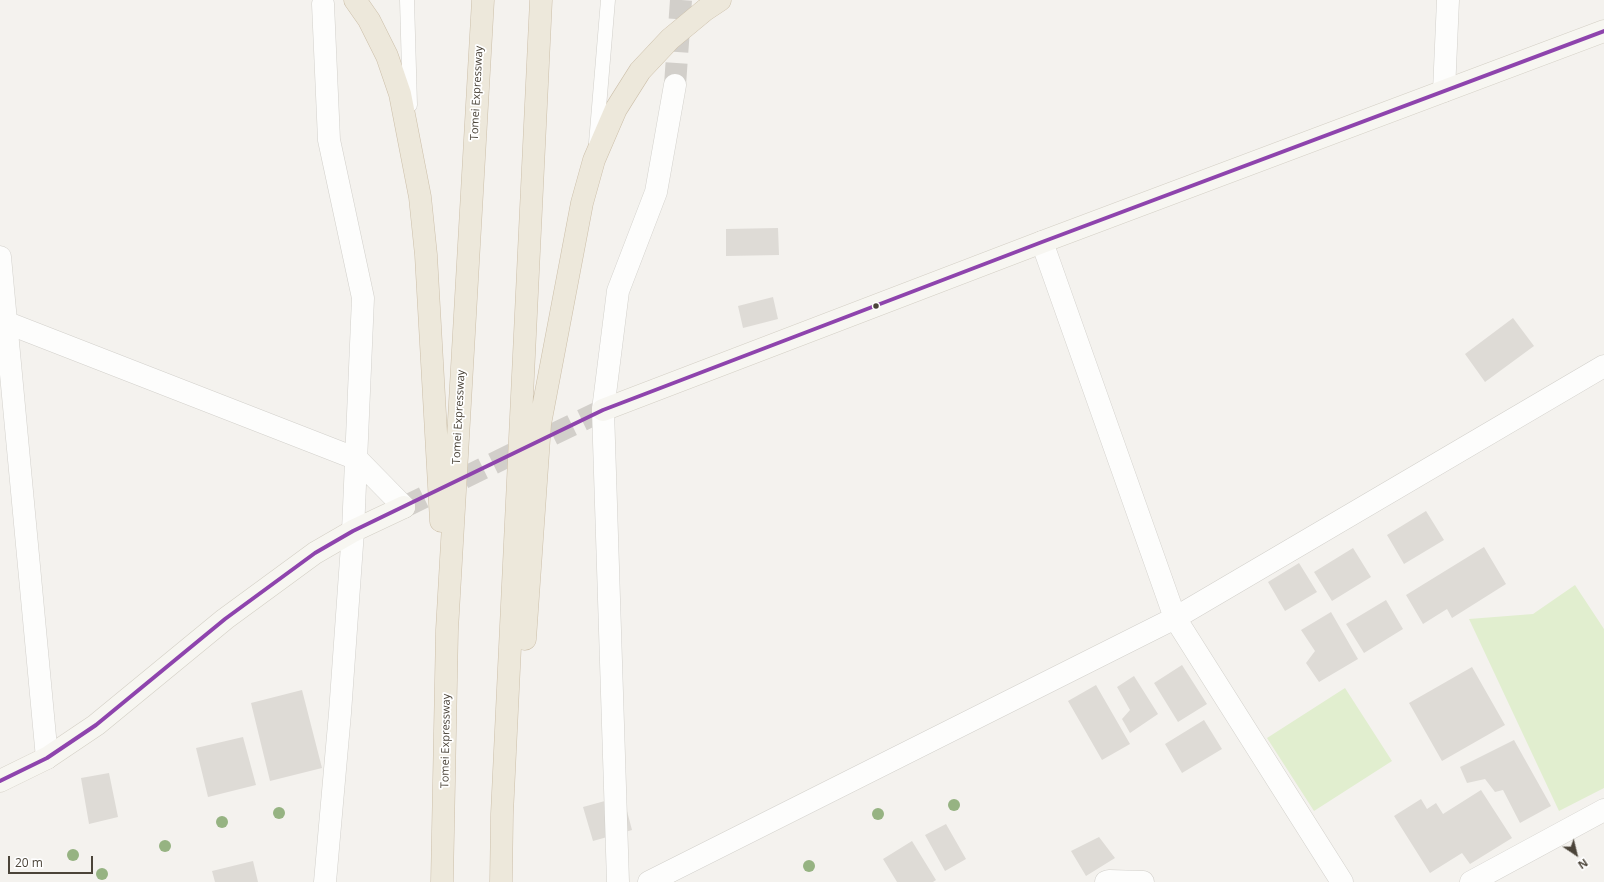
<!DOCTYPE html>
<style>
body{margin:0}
#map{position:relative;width:1604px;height:882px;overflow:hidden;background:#f4f2ee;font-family:"Open Sans",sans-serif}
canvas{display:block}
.north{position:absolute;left:1556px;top:834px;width:40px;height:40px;-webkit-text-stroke:3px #fff;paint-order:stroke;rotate:145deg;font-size:11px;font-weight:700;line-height:16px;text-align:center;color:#4b4439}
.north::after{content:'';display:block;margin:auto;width:14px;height:18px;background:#4b4439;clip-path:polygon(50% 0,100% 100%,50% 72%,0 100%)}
.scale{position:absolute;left:8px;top:856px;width:85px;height:18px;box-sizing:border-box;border:2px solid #4b4439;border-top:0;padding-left:5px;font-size:12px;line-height:14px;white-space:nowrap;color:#4b4439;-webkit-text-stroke:3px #fff;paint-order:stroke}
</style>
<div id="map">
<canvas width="1604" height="882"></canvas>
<div class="north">N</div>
<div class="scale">20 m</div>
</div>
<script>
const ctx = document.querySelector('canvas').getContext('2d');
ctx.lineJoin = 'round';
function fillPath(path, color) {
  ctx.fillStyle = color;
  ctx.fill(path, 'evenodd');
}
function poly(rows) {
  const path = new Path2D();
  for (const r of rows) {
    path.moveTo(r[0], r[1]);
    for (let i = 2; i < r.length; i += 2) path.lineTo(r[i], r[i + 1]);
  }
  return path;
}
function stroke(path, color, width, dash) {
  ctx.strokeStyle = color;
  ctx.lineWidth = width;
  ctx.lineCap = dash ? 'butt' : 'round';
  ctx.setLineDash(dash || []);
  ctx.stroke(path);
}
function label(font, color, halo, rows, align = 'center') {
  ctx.font = font + ' "Open Sans",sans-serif';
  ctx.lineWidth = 3.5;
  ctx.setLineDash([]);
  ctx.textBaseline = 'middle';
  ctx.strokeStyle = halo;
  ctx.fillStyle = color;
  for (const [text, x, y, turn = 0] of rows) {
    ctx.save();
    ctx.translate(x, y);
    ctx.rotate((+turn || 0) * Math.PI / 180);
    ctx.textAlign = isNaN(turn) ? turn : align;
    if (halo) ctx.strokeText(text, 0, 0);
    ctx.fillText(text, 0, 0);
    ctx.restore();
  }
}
fillPath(poly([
 [1575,585,1604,629,1604,788,1559,811,1469,619,1533,614],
 [1345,688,1392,761,1314,811,1267,738]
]), '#e1eecf');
fillPath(poly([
 [778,228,779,255,726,256,726,229],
 [773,297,778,319,743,328,738,306],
 [1513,318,1534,346,1485,382,1465,354],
 [1426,511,1444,540,1404,564,1387,535],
 [1484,547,1506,584,1452,618,1447,609,1423,624,1406,595],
 [1353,548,1371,577,1332,601,1314,572],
 [1299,563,1317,592,1285,611,1268,582],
 [1386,600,1403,629,1364,653,1346,624],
 [1331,612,1358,659,1319,682,1306,663,1315,651,1301,630],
 [1182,665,1207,704,1178,722,1154,683],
 [1472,667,1505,725,1442,761,1409,703],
 [1134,676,1158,714,1130,733,1122,719,1130,710,1117,687],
 [1096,685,1130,744,1102,760,1068,701],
 [302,690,322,768,270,781,251,703],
 [1204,720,1222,749,1182,773,1165,744],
 [243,737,256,785,208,797,196,748],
 [1514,740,1551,806,1520,823,1503,790,1495,792,1485,779,1467,783,1460,767],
 [109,773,118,817,89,824,81,778],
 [1481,790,1512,838,1470,864,1462,853,1430,873,1394,816,1421,799,1427,809,1436,803,1443,814],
 [623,796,632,830,593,841,583,807],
 [946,824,966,859,945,871,925,835],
 [1099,837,1115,858,1086,876,1071,851],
 [912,841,936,880,933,882,897,882,883,859],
 [253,861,258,882,215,882,212,871]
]), '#dedbd6');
stroke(poly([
 [675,85,681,0]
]), '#d2cfca', 22, [22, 11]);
stroke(poly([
 [404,507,603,410]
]), '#d2cfca', 22, [22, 11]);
const service = poly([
 [407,0,410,105],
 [596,143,608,0]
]);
const minor = poly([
 [323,4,329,140,363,298,353,531,340,713,325,882],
 [1444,91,1448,0],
 [1042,242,1175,618,1342,882],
 [0,257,47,758],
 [0,321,5,322,357,459,404,507],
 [618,882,603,410,618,291,656,192,675,85],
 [649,882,1175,618,1604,366],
 [1106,882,1109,881,1143,882],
 [1471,882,1604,810]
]);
const secondary = poly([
 [603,410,1042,242,1604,31],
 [0,781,47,758,96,725,225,619,315,553,353,531,404,507]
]);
const motorway = poly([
 [355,0,369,20,387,56,400,94,420,197,426,255,441,521],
 [525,639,540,424,582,203,594,160,616,109,640,71,670,39,705,10,720,0],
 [442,882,447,630,483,0],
 [501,882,502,814,541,0]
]);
stroke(service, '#d2d0cb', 15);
stroke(minor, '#d2d0cb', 23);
stroke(secondary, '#d3cfc5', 23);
stroke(motorway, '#ccbfa9', 23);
stroke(service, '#fdfdfc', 14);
stroke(minor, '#fdfdfc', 22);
stroke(secondary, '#f7f6f1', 22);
stroke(motorway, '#ede8db', 22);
stroke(poly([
 [0,781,47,758,96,725,225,619,315,553,353,531,603,410,1042,242,1604,31]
]), '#8e44ad', 4);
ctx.fillStyle = '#96b382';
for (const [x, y] of [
 [954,805],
 [279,813],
 [878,814],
 [222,822],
 [165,846],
 [73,855],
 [809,866],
 [102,874]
]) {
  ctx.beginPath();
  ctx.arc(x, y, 6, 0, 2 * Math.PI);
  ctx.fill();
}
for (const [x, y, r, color] of [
 [876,306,3.5,"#4b4439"]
]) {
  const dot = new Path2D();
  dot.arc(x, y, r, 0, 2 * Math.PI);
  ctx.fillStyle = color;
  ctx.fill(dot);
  stroke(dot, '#fff', 1.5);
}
label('11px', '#4b4439', '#fff', [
 ["Tomei Expressway",477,93,-87],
 ["Tomei Expressway",459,417,-87],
 ["Tomei Expressway",446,741,-89]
]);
</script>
